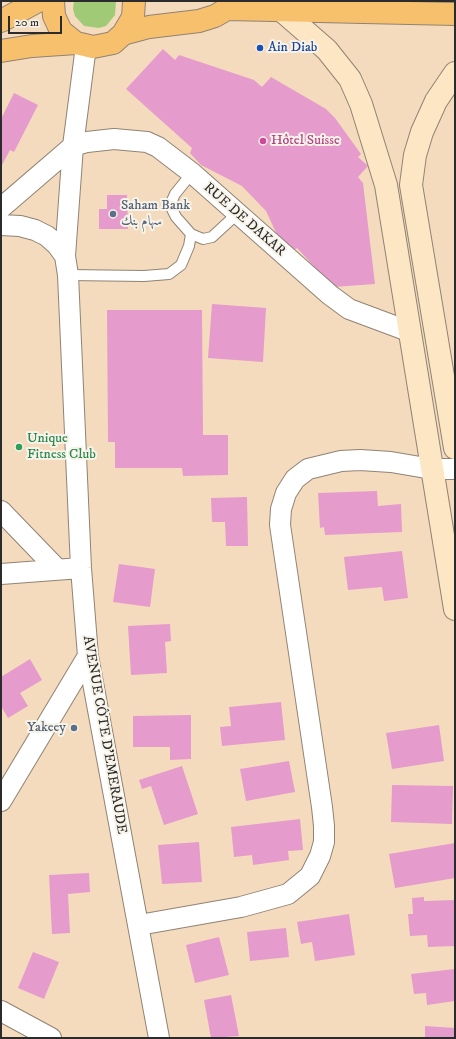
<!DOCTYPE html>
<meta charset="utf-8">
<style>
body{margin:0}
#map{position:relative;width:456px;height:1039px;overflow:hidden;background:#f4dbbe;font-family:"IM FELL DW Pica",serif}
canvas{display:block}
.frame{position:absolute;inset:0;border:2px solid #2b2b2b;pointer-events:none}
.scale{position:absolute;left:8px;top:16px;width:54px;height:18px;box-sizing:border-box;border:2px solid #2b2b2b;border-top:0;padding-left:5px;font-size:12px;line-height:14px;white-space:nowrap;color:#2b2b2b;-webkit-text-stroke:3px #f7f3e8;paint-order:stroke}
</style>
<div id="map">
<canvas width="456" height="1039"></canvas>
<div class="frame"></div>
<div class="scale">20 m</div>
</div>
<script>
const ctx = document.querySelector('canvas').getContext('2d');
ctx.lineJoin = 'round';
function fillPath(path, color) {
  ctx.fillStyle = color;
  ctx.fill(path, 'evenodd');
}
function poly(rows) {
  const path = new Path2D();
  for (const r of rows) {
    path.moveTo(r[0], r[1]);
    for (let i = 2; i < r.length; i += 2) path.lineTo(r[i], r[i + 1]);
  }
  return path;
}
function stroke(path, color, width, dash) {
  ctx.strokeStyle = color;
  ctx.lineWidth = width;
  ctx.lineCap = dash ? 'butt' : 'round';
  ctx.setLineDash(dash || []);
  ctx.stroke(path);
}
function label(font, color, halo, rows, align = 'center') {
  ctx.font = font + ' "IM FELL DW Pica",Amiri,serif';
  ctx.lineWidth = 4;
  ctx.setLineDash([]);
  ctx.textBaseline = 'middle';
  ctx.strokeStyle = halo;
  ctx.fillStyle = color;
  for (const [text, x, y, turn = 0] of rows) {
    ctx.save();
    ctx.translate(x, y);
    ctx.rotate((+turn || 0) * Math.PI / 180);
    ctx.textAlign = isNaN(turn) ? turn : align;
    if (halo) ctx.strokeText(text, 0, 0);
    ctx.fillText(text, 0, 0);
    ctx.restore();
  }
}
fillPath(poly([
 [74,1,116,1,115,15,106,26,99,28,84,26,75,16,73,9]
]), '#a0ca76');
fillPath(poly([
 [163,49,175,60,179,55,254,80,262,87,271,77,326,109,335,118,361,154,358,157,368,166,358,177,363,183,375,284,333,287,297,248,294,250,279,239,266,211,242,186,201,165,190,153,192,148,126,89],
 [14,93,38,105,14,152,10,150,2,165,1,119],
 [107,195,127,195,128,229,99,229,99,209,107,209],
 [212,304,266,308,263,362,208,358],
 [107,310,202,310,203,435,228,435,228,475,183,476,182,468,115,468,115,442,108,442],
 [377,491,378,506,401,504,402,532,325,535,324,527,320,528,318,493],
 [247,497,248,546,226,546,225,522,212,522,211,498],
 [402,551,408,598,384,601,382,587,348,590,344,557],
 [119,564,155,569,150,607,113,602],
 [170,624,171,641,165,642,167,673,131,675,128,626],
 [30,659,42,680,20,693,28,706,8,718,1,706,1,677],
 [281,702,285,740,222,746,220,727,231,726,229,707],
 [191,715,191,759,170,760,170,747,133,747,133,716],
 [439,725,444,761,392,769,386,733],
 [289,761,295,792,246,801,240,769],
 [182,766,198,814,164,825,151,786,142,789,139,780],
 [392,785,453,786,452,824,391,822],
 [300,819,303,850,288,851,289,860,253,865,252,855,234,857,231,827],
 [199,842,202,882,162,884,158,845],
 [455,843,455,878,395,888,389,854],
 [89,873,90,892,68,894,70,933,52,934,49,875],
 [424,897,424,901,455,900,455,946,428,947,427,935,410,936,408,914,413,914,412,898],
 [349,914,355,955,315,961,312,942,301,944,297,922],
 [286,928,289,957,250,961,247,932],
 [219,937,229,975,195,983,186,945],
 [33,952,59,962,44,999,18,988],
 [455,969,455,1001,427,1005,426,993,414,994,411,974],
 [231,995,239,1036,211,1038,204,1000],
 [425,1026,455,1028,455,1038,425,1038]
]), '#e59bcc');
const lane = poly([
 [192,173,175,194,170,205,176,217,191,234,203,239,212,237,237,214],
 [68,275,144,276,169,274,181,265,189,246,191,234]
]);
const street = poly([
 [86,46,73,146,65,256,68,275,81,568,88,656,159,1038],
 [1,208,73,146,87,142,114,139,147,142,158,147,192,173,330,295,349,309,408,331],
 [1,225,20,226,35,230,47,236,57,245,65,256],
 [1,511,57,569],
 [1,574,81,568],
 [1,801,88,656],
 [139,925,241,907,288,894,310,876,320,856,324,842,324,826,322,807,280,525,281,509,286,493,295,479,308,469,341,461,360,460,391,462,432,469,455,469],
 [1,1011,51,1038]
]);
const secondary = poly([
 [281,10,327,50,350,79,361,104,386,185,455,609],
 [455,73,436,101,422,132,415,155,411,185,455,448]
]);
const primary = poly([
 [53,1,54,16,61,31,76,43,93,47,113,43,123,34,133,17,134,1],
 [1,21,38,1],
 [123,34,149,27,199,21,215,16,227,9,455,14],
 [1,51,32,46,76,43]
]);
stroke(lane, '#908374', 12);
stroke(street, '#908374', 22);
stroke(secondary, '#908374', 24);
stroke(primary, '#908374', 24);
stroke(lane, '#fff', 10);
stroke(street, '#fff', 20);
stroke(secondary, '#fce6c4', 22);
stroke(primary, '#f7c06c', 22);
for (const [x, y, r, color] of [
 [260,48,4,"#1a4fb4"],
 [263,141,4,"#d1479c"],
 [113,214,4,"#5c6f8a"],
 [19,447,4,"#2e9e5b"],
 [74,728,4,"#5c6f8a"]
]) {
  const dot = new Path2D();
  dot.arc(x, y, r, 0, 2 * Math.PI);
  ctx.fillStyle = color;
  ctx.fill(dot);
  stroke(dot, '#f7f3e8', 1.5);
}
label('14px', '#164399', '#f7f3e8', [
 ["Ain Diab",268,48]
], 'left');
label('14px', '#b23c85', '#f7f3e8', [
 ["Hôtel Suisse",271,141]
], 'left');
label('14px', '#4e5e75', '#f7f3e8', [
 ["Saham Bank",121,206],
 ["سهام بنك",121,222],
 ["Yakeey",66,728,"right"]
], 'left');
label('14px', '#2b2b2b', '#f7f3e8', [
 ["RUE DE DAKAR",244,220,41],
 ["AVENUE CÔTE D'EMERAUDE",104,735,80]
]);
label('14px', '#27864d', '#f7f3e8', [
 ["Unique",27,439],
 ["Fitness Club",27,455]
], 'left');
</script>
